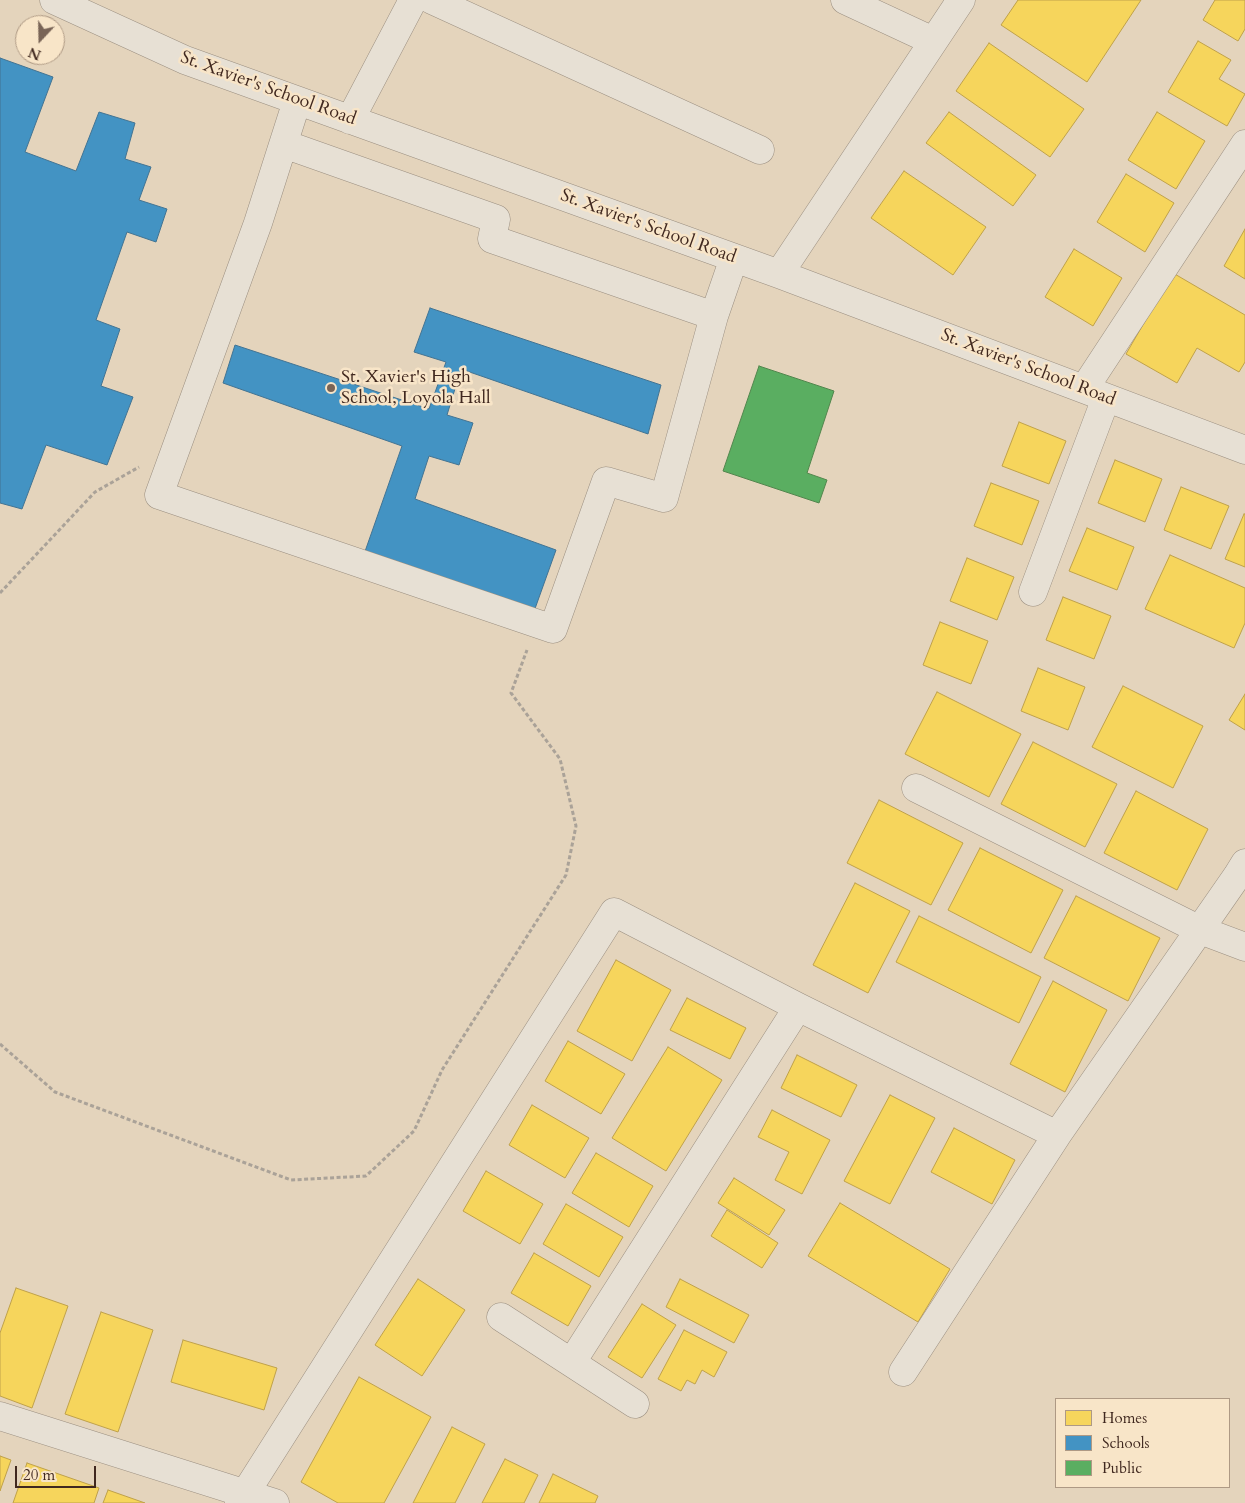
<!DOCTYPE html>
<style>
body{margin:0}
#map{position:relative;width:1245px;height:1503px;overflow:hidden;background:#e4d4bc;font-family:Cardo,serif}
canvas{display:block}
.legend{position:absolute;left:1055px;top:1398px;width:175px;height:90px;box-sizing:border-box;background:#f8e5c8;border:1px solid #ae9984;margin:0;padding:6px 9px;list-style:none;font-size:15px;color:#40281f}
.legend li{display:flex;align-items:center;gap:10px;height:25px}
.legend b{width:25px;border:1px solid #ae9984}
.north{position:absolute;left:15px;top:15px;width:50px;height:50px;box-sizing:border-box;background:#f8e5c8;border:1px solid #ae9984;border-radius:50%;rotate:201deg;font-size:14px;font-weight:700;line-height:20px;text-align:center;color:#40281f}
.north::after{content:'';display:block;margin:auto;width:18px;height:22px;background:#796456;clip-path:polygon(50% 0,100% 100%,50% 72%,0 100%)}
.scale{position:absolute;left:15px;top:1466px;width:81px;height:22px;box-sizing:border-box;border:2px solid #40281f;border-top:0;padding-left:6px;font-size:15px;line-height:18px;white-space:nowrap;color:#40281f;-webkit-text-stroke:4px #f8e5c8;paint-order:stroke}
</style>
<div id="map">
<canvas width="1245" height="1503"></canvas>
<ul class="legend">
<li><b style="height:14px;background:#f6d55c"></b>Homes</li>
<li><b style="height:14px;background:#4393c3"></b>Schools</li>
<li><b style="height:14px;background:#5aae61"></b>Public</li>
</ul>
<div class="north">N</div>
<div class="scale">20 m</div>
</div>
<script>
const ctx = document.querySelector('canvas').getContext('2d');
ctx.lineJoin = 'round';
function fillPath(path, color) {
  ctx.fillStyle = color;
  ctx.fill(path, 'evenodd');
}
function poly(rows) {
  const path = new Path2D();
  for (const r of rows) {
    path.moveTo(r[0], r[1]);
    for (let i = 2; i < r.length; i += 2) path.lineTo(r[i], r[i + 1]);
  }
  return path;
}
function stroke(path, color, width, dash) {
  ctx.strokeStyle = color;
  ctx.lineWidth = width;
  ctx.lineCap = dash ? 'butt' : 'round';
  ctx.setLineDash(dash || []);
  ctx.stroke(path);
}
function label(font, color, halo, rows, align = 'center') {
  ctx.font = font + ' Cardo,serif';
  ctx.lineWidth = 5;
  ctx.setLineDash([]);
  ctx.textBaseline = 'middle';
  ctx.strokeStyle = halo;
  ctx.fillStyle = color;
  for (const [text, x, y, turn = 0] of rows) {
    ctx.save();
    ctx.translate(x, y);
    ctx.rotate((+turn || 0) * Math.PI / 180);
    ctx.textAlign = isNaN(turn) ? turn : align;
    if (halo) ctx.strokeText(text, 0, 0);
    ctx.fillText(text, 0, 0);
    ctx.restore();
  }
}
const homes = poly([
 [1018,0,1141,0,1087,82,1001,25,1018,0],
 [1215,0,1245,0,1245,29,1238,41,1203,20,1215,0],
 [1198,41,1231,60,1219,79,1245,94,1227,126,1168,92,1198,41],
 [989,43,1084,109,1050,157,956,91,989,43],
 [949,112,1036,175,1013,206,926,143,949,112],
 [1157,112,1205,141,1176,189,1128,160,1157,112],
 [904,171,986,227,953,275,871,218,904,171],
 [1126,174,1174,203,1145,252,1097,222,1126,174],
 [1245,229,1245,279,1224,266,1245,229],
 [1074,249,1122,278,1093,326,1045,297,1074,249],
 [1173,273,1245,315,1245,362,1239,372,1197,348,1177,383,1126,354,1173,273],
 [1019,422,1066,441,1049,484,1002,466,1019,422],
 [1115,460,1162,479,1145,522,1098,503,1115,460],
 [991,483,1039,501,1022,545,974,526,991,483],
 [1181,487,1229,506,1211,549,1164,530,1181,487],
 [1244,514,1245,514,1245,567,1225,559,1244,514],
 [1087,528,1134,547,1117,590,1069,571,1087,528],
 [1170,555,1245,588,1245,623,1234,648,1145,609,1170,555],
 [967,558,1014,577,997,620,950,601,967,558],
 [1063,597,1111,616,1094,659,1046,640,1063,597],
 [940,622,988,641,971,684,923,665,940,622],
 [1038,668,1085,687,1068,730,1021,711,1038,668],
 [1123,686,1203,726,1173,788,1092,747,1123,686],
 [937,692,1021,734,989,797,905,754,937,692],
 [1245,694,1245,730,1229,720,1245,694],
 [1033,742,1117,784,1085,847,1001,804,1033,742],
 [1136,791,1208,829,1177,890,1104,853,1136,791],
 [879,800,963,843,931,905,847,863,879,800],
 [980,848,1063,890,1031,953,948,910,980,848],
 [855,883,910,911,868,993,813,965,855,883],
 [1076,896,1160,938,1128,1001,1044,958,1076,896],
 [919,916,1041,977,1019,1023,896,962,919,916],
 [616,960,671,990,632,1061,577,1031,616,960],
 [1053,981,1107,1010,1065,1092,1010,1064,1053,981],
 [687,998,746,1028,730,1059,670,1030,687,998],
 [568,1041,625,1074,601,1114,545,1081,568,1041],
 [668,1047,722,1080,666,1171,612,1138,668,1047],
 [797,1055,857,1085,841,1117,781,1088,797,1055],
 [890,1095,935,1118,890,1204,844,1181,890,1095],
 [532,1105,589,1138,565,1178,509,1145,532,1105],
 [772,1110,830,1140,802,1194,775,1180,789,1152,758,1137,772,1110],
 [954,1128,1015,1160,992,1204,931,1172,954,1128],
 [596,1153,653,1186,629,1227,572,1193,596,1153],
 [486,1171,543,1204,520,1244,463,1211,486,1171],
 [734,1178,785,1210,769,1235,718,1203,734,1178],
 [840,1203,950,1269,918,1322,808,1256,840,1203],
 [566,1204,623,1237,599,1277,543,1244,566,1204],
 [727,1210,778,1243,762,1268,711,1236,727,1210],
 [534,1253,591,1286,568,1326,511,1293,534,1253],
 [418,1279,465,1310,422,1376,375,1345,418,1279],
 [680,1279,749,1315,734,1343,666,1307,680,1279],
 [16,1288,68,1306,32,1408,0,1396,0,1333,16,1288],
 [642,1304,676,1325,642,1378,608,1357,642,1304],
 [101,1312,153,1330,118,1432,65,1414,101,1312],
 [684,1330,727,1352,714,1377,702,1370,695,1384,687,1380,681,1391,658,1379,684,1330],
 [183,1340,277,1368,264,1410,171,1382,183,1340],
 [359,1377,431,1417,384,1503,338,1503,301,1482,359,1377],
 [452,1427,485,1444,455,1503,413,1503,452,1427],
 [0,1456,11,1460,0,1491,0,1456],
 [505,1459,538,1475,524,1503,482,1503,505,1459],
 [27,1463,99,1488,94,1503,13,1503,27,1463],
 [553,1474,598,1496,595,1503,539,1503,553,1474],
 [108,1490,145,1503,103,1503,108,1490]
]);
fillPath(homes, '#f6d55c');
stroke(homes, '#bfa14a', 1);
const schools = poly([
 [0,58,53,77,25,152,76,171,99,112,135,123,125,159,151,167,139,200,167,209,156,242,127,232,96,320,120,329,101,386,133,397,107,465,46,445,22,509,0,503,0,58],
 [430,308,661,385,648,434,461,369,447,415,473,423,459,465,429,456,415,499,556,550,532,617,362,560,402,446,223,383,235,345,429,409,446,362,414,352,430,308]
]);
fillPath(schools, '#4393c3');
stroke(schools, '#427392', 1);
const public = poly([
 [759,366,834,391,807,473,827,480,819,503,723,471,759,366]
]);
fillPath(public, '#5aae61');
stroke(public, '#52864d', 1);
const minor = poly([
 [54,0,185,60,779,274,1245,450],
 [432,0,760,150],
 [845,0,933,41],
 [297,101,258,223,159,495,553,629,606,481,664,498,714,316,734,258],
 [350,120,413,0],
 [284,144,496,219,492,239,714,316],
 [779,274,961,0],
 [1084,389,1245,144],
 [1033,592,1106,398],
 [916,788,1200,930,1245,947],
 [501,1317,635,1404],
 [572,1362,798,1007],
 [903,1372,1057,1135],
 [0,1416,275,1503],
 [239,1503,614,912,798,1007,1057,1135,1237,876,1245,863]
]);
stroke(minor, '#9b8f81', 29);
stroke(poly([
 [0,593,95,492,139,467],
 [0,1044,55,1092,291,1180,366,1176,414,1131,442,1070,566,875,576,826,560,759,511,693,527,650]
]), '#aaa298', 3, [4, 2.5]);
stroke(minor, '#e7e0d4', 28);
for (const [x, y, r, color] of [
 [331,388,5,"#796456"]
]) {
  const dot = new Path2D();
  dot.arc(x, y, r, 0, 2 * Math.PI);
  ctx.fillStyle = color;
  ctx.fill(dot);
  stroke(dot, '#f8e5c8', 2);
}
label('18px', '#40281f', '#f8e5c8', [
 ["St. Xavier's School Road",268,89,20],
 ["St. Xavier's School Road",648,227,20],
 ["St. Xavier's School Road",1028,368,21]
]);
label('18px', '#40281f', '#f8e5c8', [
 ["St. Xavier's High",341,378],
 ["School, Loyola Hall",341,399]
], 'left');
</script>
